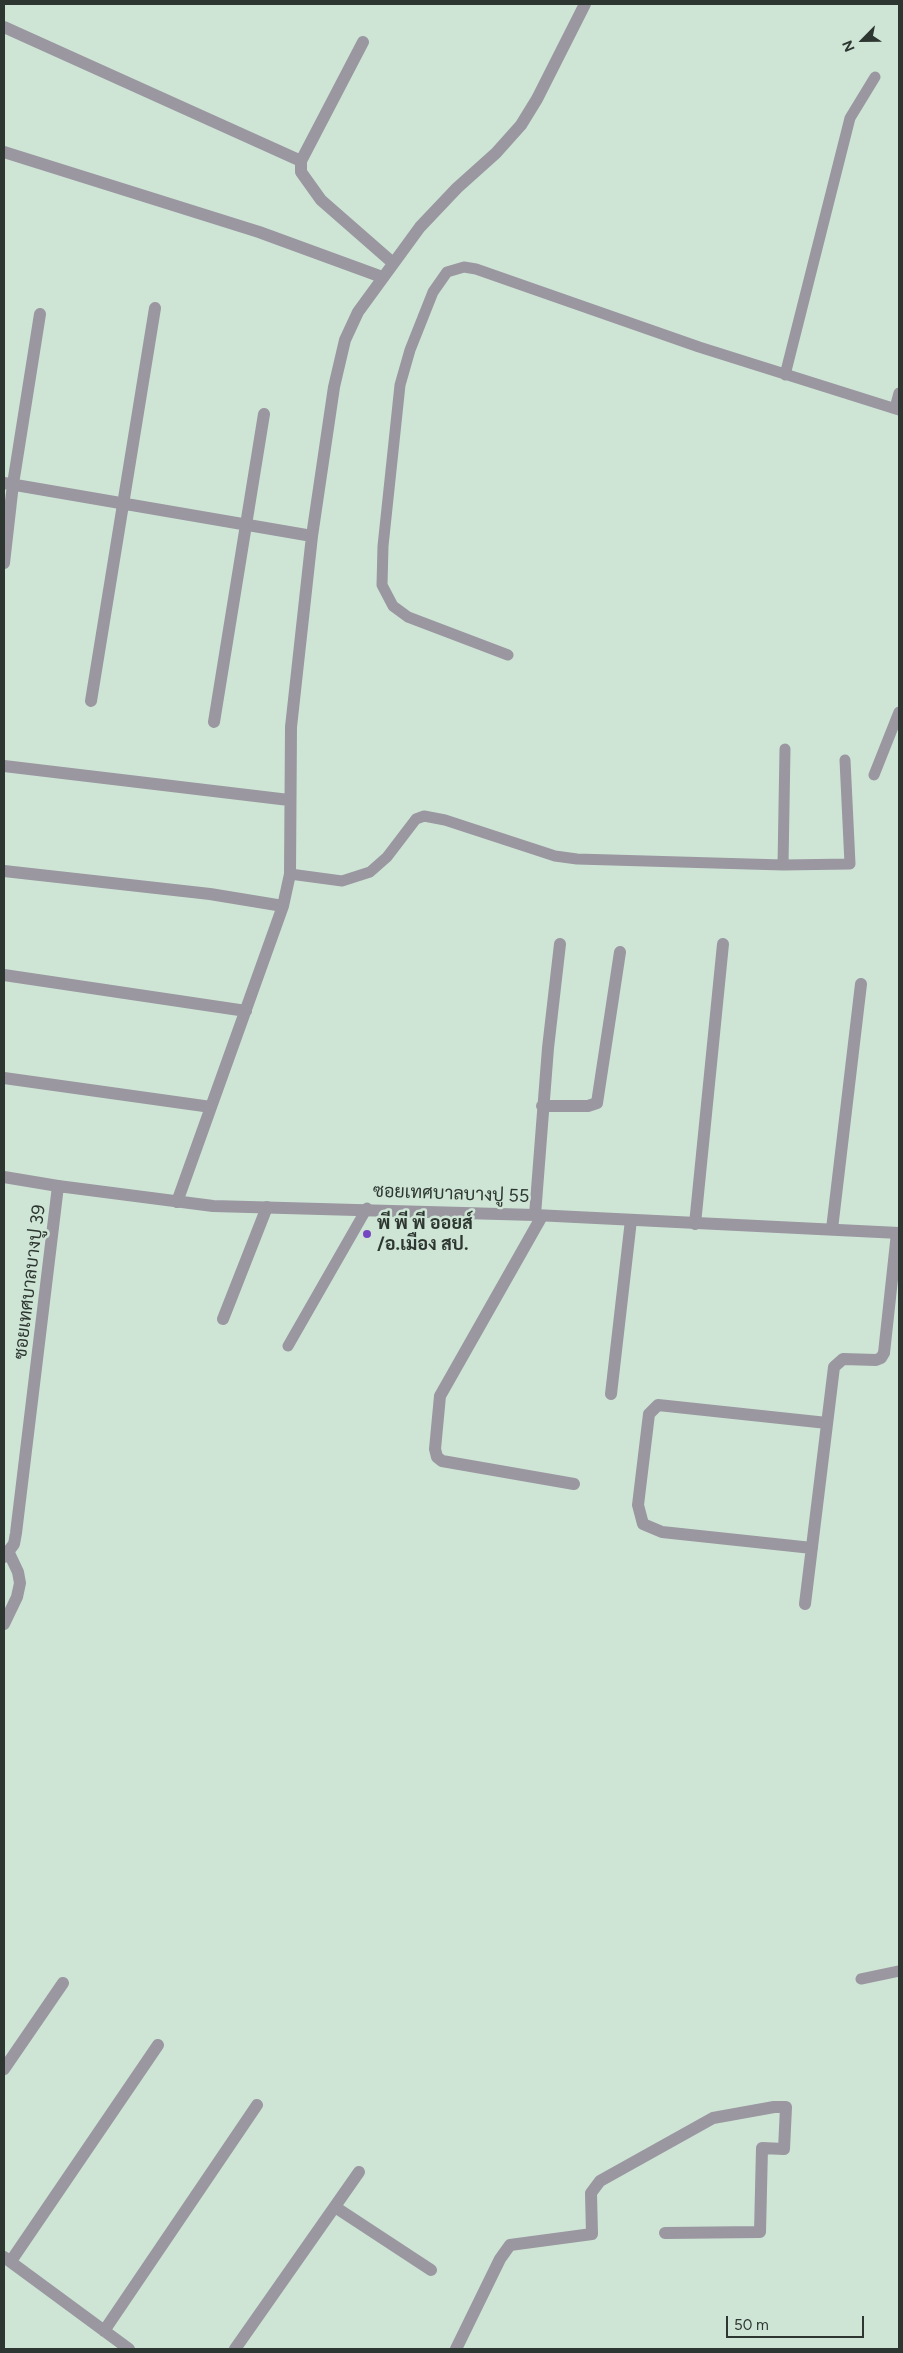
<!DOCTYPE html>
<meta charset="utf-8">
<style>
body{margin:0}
#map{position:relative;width:903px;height:2353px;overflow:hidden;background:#cee5d5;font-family:Figtree,sans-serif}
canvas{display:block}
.frame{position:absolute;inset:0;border:5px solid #2d3630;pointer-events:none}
.north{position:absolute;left:838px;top:15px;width:50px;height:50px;-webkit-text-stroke:4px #cee5d5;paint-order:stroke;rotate:247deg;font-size:14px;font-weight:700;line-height:20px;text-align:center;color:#2d3630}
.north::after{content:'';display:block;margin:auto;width:18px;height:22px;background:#2d3630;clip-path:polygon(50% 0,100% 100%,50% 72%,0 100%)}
.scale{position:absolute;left:726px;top:2316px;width:138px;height:22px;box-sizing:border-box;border:2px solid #2d3630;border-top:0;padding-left:6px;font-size:15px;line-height:18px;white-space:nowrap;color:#2d3630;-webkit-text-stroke:4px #cee5d5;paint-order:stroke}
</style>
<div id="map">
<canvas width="903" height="2353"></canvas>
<div class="frame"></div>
<div class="north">N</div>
<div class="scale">50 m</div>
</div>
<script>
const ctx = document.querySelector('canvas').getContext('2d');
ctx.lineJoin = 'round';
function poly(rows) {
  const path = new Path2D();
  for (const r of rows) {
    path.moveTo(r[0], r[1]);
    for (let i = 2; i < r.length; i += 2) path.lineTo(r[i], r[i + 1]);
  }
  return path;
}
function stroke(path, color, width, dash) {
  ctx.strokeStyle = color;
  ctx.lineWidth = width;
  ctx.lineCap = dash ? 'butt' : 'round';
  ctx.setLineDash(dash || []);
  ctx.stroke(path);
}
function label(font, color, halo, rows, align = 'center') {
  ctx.font = font + ' Figtree,Sarabun,sans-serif';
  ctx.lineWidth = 5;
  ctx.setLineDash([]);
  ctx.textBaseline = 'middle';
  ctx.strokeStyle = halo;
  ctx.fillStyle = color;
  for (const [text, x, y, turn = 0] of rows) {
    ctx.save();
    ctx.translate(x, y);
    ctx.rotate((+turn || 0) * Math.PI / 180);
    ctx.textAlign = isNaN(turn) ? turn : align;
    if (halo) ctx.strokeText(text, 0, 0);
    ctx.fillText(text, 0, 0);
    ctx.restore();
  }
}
stroke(poly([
 [785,375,850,118,875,77],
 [895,408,899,393],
 [508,655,408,617,393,606,382,585,383,546,400,385,410,350,433,292,447,272,464,267,476,269,699,347,899,410],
 [874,775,899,712],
 [783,865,785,749],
 [290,874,342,881,370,872,387,857,416,819,424,816,445,820,555,856,577,859,783,865,850,864,845,760],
 [288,1346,367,1208],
 [861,1979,899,1971]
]), '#9a97a1', 11);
stroke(poly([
 [4,27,301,161],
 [363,42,301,161,301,172,321,200,393,263],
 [4,152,259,232,382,277],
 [4,483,312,536],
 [4,563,13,484,40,314],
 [91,701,155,308],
 [214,722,264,414],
 [4,766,289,800],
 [4,871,210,894,283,906],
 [4,975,246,1011],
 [4,1078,211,1107],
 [542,1106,588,1106,597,1103,620,952],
 [4,1177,58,1186],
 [177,1202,283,906,290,874,291,727,312,536,334,387,345,340,358,312,420,227,457,188,496,153,521,125,537,99,585,4],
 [535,1215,548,1048,560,944],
 [542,1216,440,1396,435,1449,437,1457,442,1461,574,1484],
 [695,1224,723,944],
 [832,1229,861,984],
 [223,1319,267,1207],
 [611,1394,631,1220],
 [812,1548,662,1532,643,1524,638,1505,649,1414,658,1405,827,1423],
 [805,1604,834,1367,843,1359,876,1360,881,1358,884,1353,897,1233],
 [4,1624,17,1597,20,1583,18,1572,9,1553],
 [4,2069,63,1983],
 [335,2207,431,2270],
 [4,2257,129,2349],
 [11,2261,158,2045],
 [104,2331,257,2105],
 [235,2349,359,2172],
 [456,2349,500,2259,510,2245,592,2234,591,2193,600,2181,713,2118,774,2107,786,2107,784,2149,762,2148,760,2232,665,2233]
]), '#9a97a1', 12);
stroke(poly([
 [4,1557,14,1544,16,1533,58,1186,213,1206,535,1215,899,1233]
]), '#9a97a1', 12);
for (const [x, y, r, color] of [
 [367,1234,5,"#7548c1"]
]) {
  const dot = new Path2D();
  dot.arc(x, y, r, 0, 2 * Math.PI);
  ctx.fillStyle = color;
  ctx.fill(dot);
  stroke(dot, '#cee5d5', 2);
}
label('18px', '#2d3630', '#cee5d5', [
 ["ซอยเทศบาลบางปู 55",451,1194,2],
 ["ซอยเทศบาลบางปู 39",30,1282,-83]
]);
label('bold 18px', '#2d3630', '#cee5d5', [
 ["พี พี พี ออยส์",377,1224],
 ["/อ.เมือง สป.",377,1245]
], 'left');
</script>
